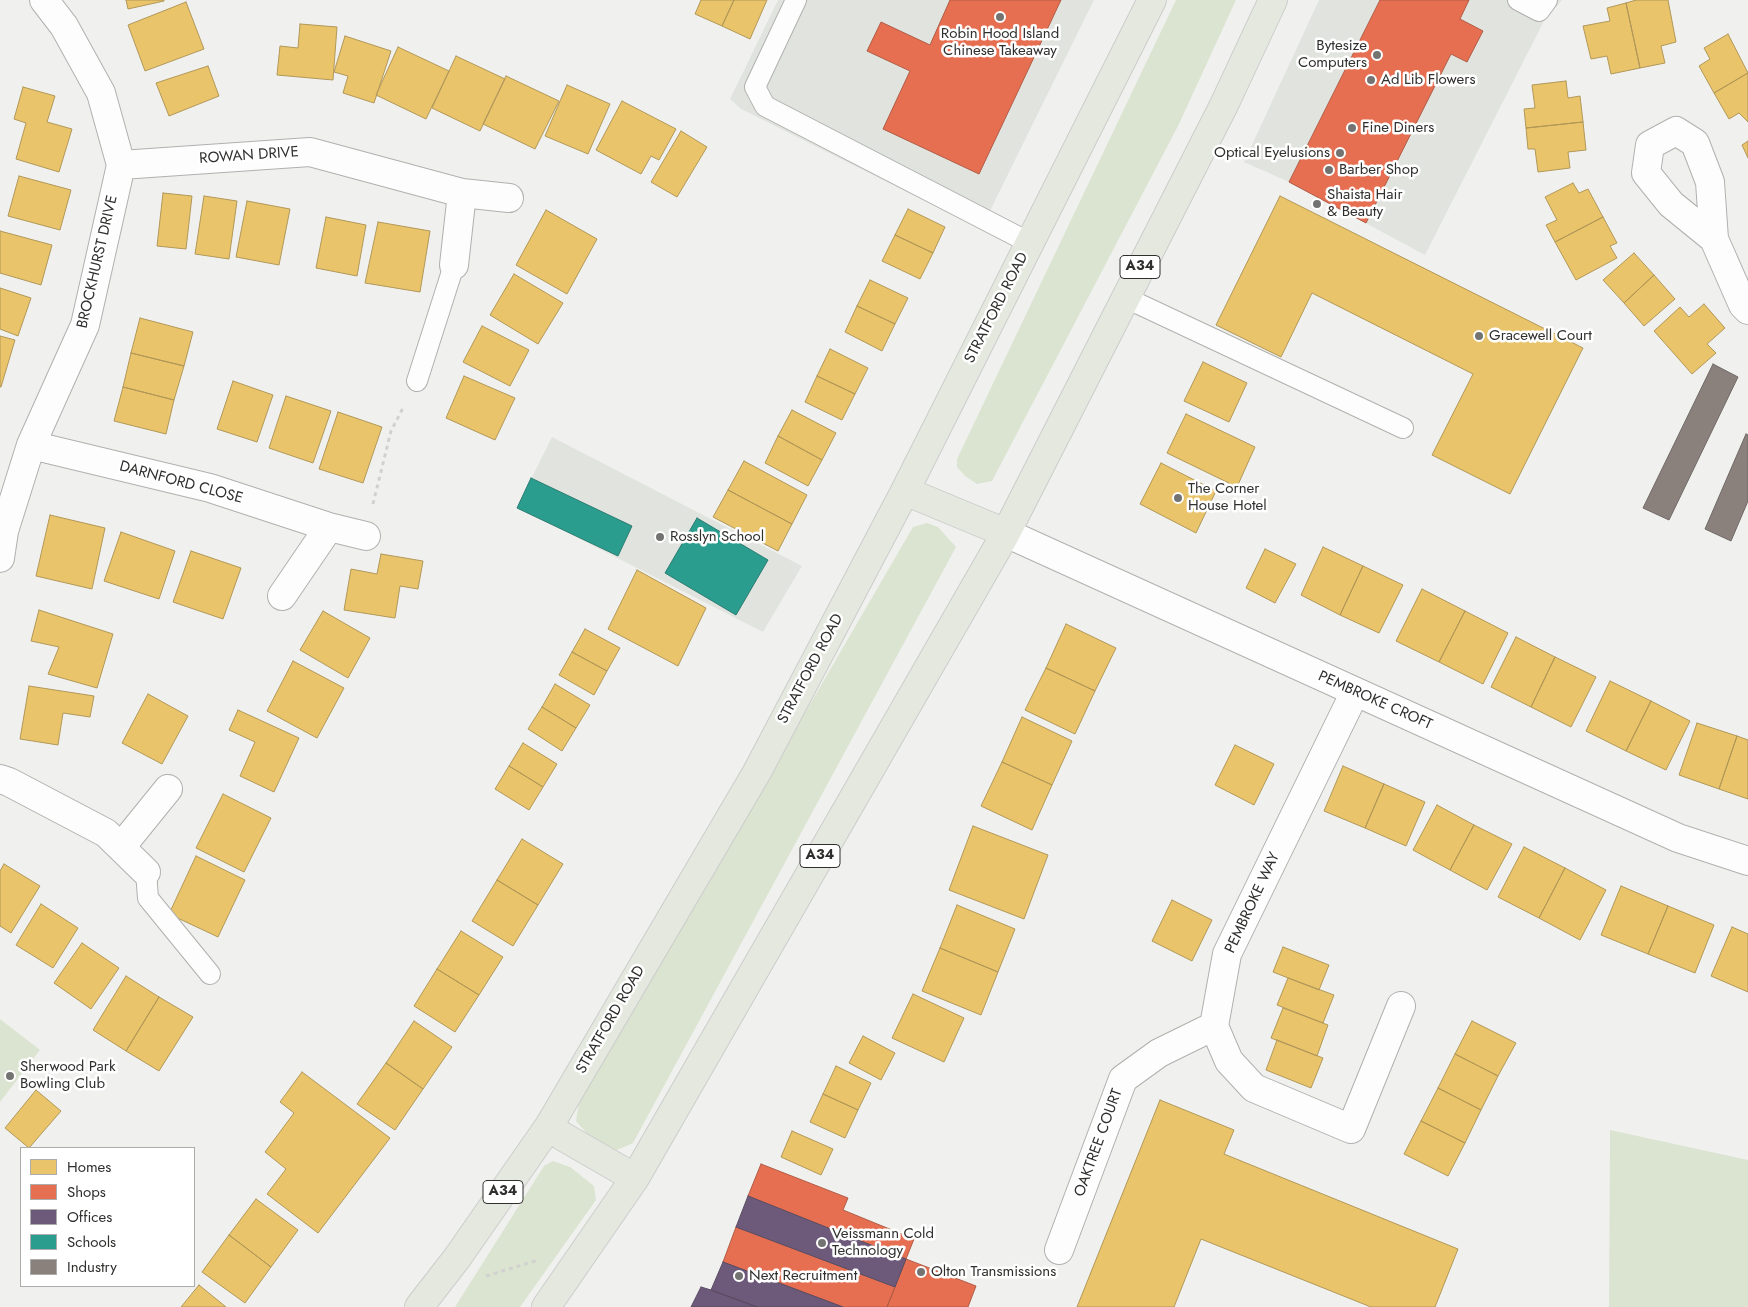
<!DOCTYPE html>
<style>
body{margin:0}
#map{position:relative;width:1748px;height:1307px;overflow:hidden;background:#f0f1ef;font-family:Jost,sans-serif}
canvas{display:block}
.legend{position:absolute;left:20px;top:1147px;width:175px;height:140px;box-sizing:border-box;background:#fff;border:1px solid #acacab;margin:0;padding:6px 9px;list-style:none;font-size:15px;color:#2f2f2e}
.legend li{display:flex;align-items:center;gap:10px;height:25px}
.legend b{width:25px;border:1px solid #acacab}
</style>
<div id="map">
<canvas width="1748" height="1307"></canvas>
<ul class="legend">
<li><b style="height:14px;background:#e9c46a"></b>Homes</li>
<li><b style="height:14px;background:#e76f51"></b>Shops</li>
<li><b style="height:14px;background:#6d597a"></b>Offices</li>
<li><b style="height:14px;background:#2a9d8f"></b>Schools</li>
<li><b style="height:14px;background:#8a817c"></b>Industry</li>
</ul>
</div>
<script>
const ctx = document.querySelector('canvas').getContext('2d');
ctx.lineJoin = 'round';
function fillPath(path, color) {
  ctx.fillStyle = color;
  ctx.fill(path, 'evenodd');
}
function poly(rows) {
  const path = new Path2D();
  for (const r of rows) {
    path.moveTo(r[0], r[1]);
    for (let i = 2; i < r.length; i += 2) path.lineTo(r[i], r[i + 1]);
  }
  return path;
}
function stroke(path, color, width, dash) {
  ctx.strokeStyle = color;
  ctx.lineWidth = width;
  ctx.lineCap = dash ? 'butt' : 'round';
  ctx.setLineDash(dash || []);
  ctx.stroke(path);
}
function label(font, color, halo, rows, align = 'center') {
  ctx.font = font + ' Jost,sans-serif';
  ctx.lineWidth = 5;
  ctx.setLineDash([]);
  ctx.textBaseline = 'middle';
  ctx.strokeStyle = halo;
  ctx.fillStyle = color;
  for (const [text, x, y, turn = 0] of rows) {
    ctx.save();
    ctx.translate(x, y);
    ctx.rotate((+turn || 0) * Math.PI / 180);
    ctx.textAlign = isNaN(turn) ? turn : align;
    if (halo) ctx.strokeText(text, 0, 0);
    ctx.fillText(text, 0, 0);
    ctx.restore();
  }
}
fillPath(poly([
 [778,0,1094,0,981,229,741,109,730,99],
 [1319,0,1562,0,1544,21,1425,255,1289,182,1244,162],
 [552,437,802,566,763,632,517,507]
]), '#e1e4de');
fillPath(poly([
 [1176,0,1236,0,1178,126,992,481,977,484,965,476,957,467,957,459],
 [927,523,938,527,956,547,633,1143,617,1150,604,1149,590,1137,576,1121,579,1102,913,527],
 [0,1019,40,1050,0,1102],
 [1610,1130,1748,1160,1748,1307,1609,1307],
 [553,1161,570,1167,594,1186,596,1200,520,1307,455,1307,544,1166]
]), '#dae4d0');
const homes = poly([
 [126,0,164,0,164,1,128,9,126,0],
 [701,0,734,0,722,26,695,14,701,0],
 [734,0,767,0,750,39,722,26,734,0],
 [1636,0,1668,0,1676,42,1661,46,1665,63,1640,68,1626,3,1636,0],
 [186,2,204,49,145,71,128,25,186,2],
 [1626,3,1640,68,1611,74,1607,56,1591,59,1583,26,1610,21,1607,8,1626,3],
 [300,24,337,27,333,80,277,75,280,46,298,48,300,24],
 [1728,34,1748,73,1714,93,1699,66,1710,59,1704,48,1728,34],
 [345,36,391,51,374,103,343,93,348,76,334,72,345,36],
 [398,47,449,71,426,119,376,95,398,47],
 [456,56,505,79,480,131,432,108,456,56],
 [208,66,219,96,169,116,156,83,208,66],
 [1748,73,1748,122,1739,113,1729,119,1714,93,1748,73],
 [506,76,559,101,535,149,483,124,506,76],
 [1566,81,1568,98,1580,96,1583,122,1526,128,1524,109,1535,108,1532,85,1566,81],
 [567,85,610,104,588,154,545,136,567,85],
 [23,87,55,96,47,122,72,129,59,172,16,159,26,123,14,119,23,87],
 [622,101,676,129,659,160,651,156,641,174,596,150,622,101],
 [1583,122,1586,150,1568,152,1570,168,1538,172,1535,149,1528,149,1526,128,1583,122],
 [681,131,707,147,677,197,651,182,681,131],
 [1748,141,1748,158,1742,145,1748,141],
 [19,176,71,190,60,230,8,216,19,176],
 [1573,183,1579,193,1588,189,1603,217,1555,242,1546,225,1557,220,1545,197,1573,183],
 [163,193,192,196,186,249,157,246,163,193],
 [204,196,237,201,229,259,195,254,204,196],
 [1280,196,1583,348,1510,494,1432,455,1473,374,1312,293,1281,357,1216,325,1280,196],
 [247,201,290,209,279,265,236,257,247,201],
 [908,209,945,227,933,253,895,235,908,209],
 [546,210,597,239,567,294,516,265,546,210],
 [326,217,366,225,357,276,316,268,326,217],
 [1603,217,1617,243,1610,246,1617,258,1576,280,1555,242,1603,217],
 [378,222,430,231,420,292,365,283,378,222],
 [0,231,52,245,41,285,0,273,0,231],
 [895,235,933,253,920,279,882,261,895,235],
 [1634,253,1654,275,1624,303,1603,280,1634,253],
 [514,274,563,303,538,344,490,315,514,274],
 [1654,275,1675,299,1644,326,1624,303,1654,275],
 [870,280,908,298,895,324,857,306,870,280],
 [0,288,31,298,18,336,0,329,0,288],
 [1704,304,1725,328,1707,344,1716,353,1692,374,1654,331,1680,307,1689,317,1704,304],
 [857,306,895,324,882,351,845,332,857,306],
 [140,318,193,332,184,366,131,353,140,318],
 [482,326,529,350,510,386,463,362,482,326],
 [0,336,15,340,1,387,0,387,0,336],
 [830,349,868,368,855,394,817,376,830,349],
 [131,353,184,366,174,400,123,387,131,353],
 [1203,362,1247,383,1229,422,1184,401,1203,362],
 [464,376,515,398,495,440,446,418,464,376],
 [817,376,855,394,842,420,805,402,817,376],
 [233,381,273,395,257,442,217,429,233,381],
 [123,387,174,400,166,434,114,421,123,387],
 [286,396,331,411,313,463,269,448,286,396],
 [792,410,836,433,822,460,778,436,792,410],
 [338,412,382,427,363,483,319,469,338,412],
 [1186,414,1255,447,1237,487,1167,453,1186,414],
 [778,436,822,460,808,486,765,463,778,436],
 [744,461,807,495,792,524,728,490,744,461],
 [1161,463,1216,491,1196,533,1140,504,1161,463],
 [728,490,792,524,778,551,713,517,728,490],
 [50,515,105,528,92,589,36,576,50,515],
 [121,532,175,551,159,599,104,581,121,532],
 [1323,547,1363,566,1340,615,1301,595,1323,547],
 [1265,549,1296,564,1275,603,1246,588,1265,549],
 [191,551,241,568,223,619,173,602,191,551],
 [381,554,423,561,418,589,400,586,395,618,344,610,351,569,377,574,381,554],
 [1363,566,1403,585,1379,633,1340,615,1363,566],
 [637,570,706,608,678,666,608,629,637,570],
 [1422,589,1465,611,1439,662,1396,641,1422,589],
 [39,610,113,634,97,688,48,674,59,647,31,641,39,610],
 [323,611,370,638,348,678,300,650,323,611],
 [1465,611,1508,633,1483,684,1439,662,1465,611],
 [1066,624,1116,648,1095,691,1046,668,1066,624],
 [585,629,620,648,607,671,572,652,585,629],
 [1516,637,1555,657,1531,707,1491,687,1516,637],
 [572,652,607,671,594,695,559,675,572,652],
 [1555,657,1596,677,1571,727,1531,707,1555,657],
 [293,661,344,688,317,738,267,711,293,661],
 [1046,668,1095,691,1075,734,1025,710,1046,668],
 [1610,681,1651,701,1626,751,1586,731,1610,681],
 [555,684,590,705,576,728,542,707,555,684],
 [29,686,94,696,90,717,63,713,58,745,20,739,29,686],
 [148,694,188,716,162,764,122,743,148,694],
 [1651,701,1690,721,1666,770,1626,751,1651,701],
 [542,707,576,728,562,751,528,729,542,707],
 [238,710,299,738,274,792,240,776,255,742,229,730,238,710],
 [1022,717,1072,741,1052,785,1002,762,1022,717],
 [1697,723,1737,736,1719,789,1679,775,1697,723],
 [1737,736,1748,740,1748,799,1719,789,1737,736],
 [523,743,557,764,543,787,509,766,523,743],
 [1235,745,1274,764,1254,805,1215,785,1235,745],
 [1002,762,1052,785,1032,830,981,806,1002,762],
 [509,766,543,787,529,810,495,789,509,766],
 [1343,766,1384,784,1365,828,1324,811,1343,766],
 [1384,784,1425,802,1406,846,1365,828,1384,784],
 [223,794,271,818,244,872,196,848,223,794],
 [1437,805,1474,825,1450,870,1413,850,1437,805],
 [1474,825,1512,844,1487,890,1450,870,1474,825],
 [973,826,1048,855,1024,919,949,890,973,826],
 [522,839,563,864,538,905,497,880,522,839],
 [1524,847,1565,868,1539,918,1498,897,1524,847],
 [196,856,245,880,218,937,169,914,196,856],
 [4,864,40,886,11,933,0,926,0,871,4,864],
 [1565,868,1606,890,1580,940,1539,918,1565,868],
 [497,880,538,905,513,946,472,921,497,880],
 [1621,886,1668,906,1648,954,1601,935,1621,886],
 [1172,900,1212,920,1192,961,1152,941,1172,900],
 [41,904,78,928,53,968,16,945,41,904],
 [957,905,1015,929,998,972,940,948,957,905],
 [1668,906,1714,925,1695,973,1648,954,1668,906],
 [1732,927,1748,934,1748,992,1711,976,1732,927],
 [461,931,503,957,479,995,437,969,461,931],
 [82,943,119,968,91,1009,54,983,82,943],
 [1283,947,1329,965,1319,990,1273,972,1283,947],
 [940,948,998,972,981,1015,922,991,940,948],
 [437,969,479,995,455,1032,414,1006,437,969],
 [126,976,159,997,126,1051,93,1030,126,976],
 [1288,978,1334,995,1323,1023,1277,1005,1288,978],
 [913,994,964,1018,944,1062,892,1038,913,994],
 [159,997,193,1017,159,1071,126,1051,159,997],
 [1283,1008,1328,1025,1317,1056,1271,1038,1283,1008],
 [414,1021,452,1047,423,1089,386,1063,414,1021],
 [1472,1021,1516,1043,1498,1076,1455,1054,1472,1021],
 [863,1036,895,1053,881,1080,849,1063,863,1036],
 [1277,1040,1323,1058,1311,1088,1266,1070,1277,1040],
 [1455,1054,1498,1076,1481,1110,1438,1088,1455,1054],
 [386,1063,423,1089,395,1130,357,1104,386,1063],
 [836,1066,871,1083,858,1110,823,1094,836,1066],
 [302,1072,390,1138,318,1233,267,1194,286,1169,265,1152,294,1113,280,1102,302,1072],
 [1438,1088,1481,1110,1465,1143,1421,1121,1438,1088],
 [36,1090,61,1111,29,1148,5,1128,36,1090],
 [823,1094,858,1110,845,1138,810,1122,823,1094],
 [1160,1100,1234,1130,1224,1154,1458,1249,1435,1307,1371,1307,1201,1239,1174,1307,1077,1307,1160,1100],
 [1421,1121,1465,1143,1448,1176,1404,1154,1421,1121],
 [792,1131,833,1149,821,1175,781,1157,792,1131],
 [256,1199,298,1230,271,1267,229,1235,256,1199],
 [229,1235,271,1267,245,1303,202,1272,229,1235],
 [199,1285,226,1307,181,1307,199,1285]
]);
fillPath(homes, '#e9c46a');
stroke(homes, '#b19758', 1);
const shops = poly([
 [950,0,1061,0,979,174,883,129,910,71,867,51,881,22,930,45,950,0],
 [1380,0,1469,0,1460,19,1483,31,1467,62,1451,54,1366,223,1289,182,1380,0],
 [761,1164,848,1198,843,1210,914,1239,906,1259,748,1196,761,1164],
 [736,1227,895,1287,887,1307,843,1307,723,1262,736,1227],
 [906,1259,976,1286,968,1307,887,1307,906,1259]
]);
fillPath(shops, '#e76f51');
stroke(shops, '#b05c46', 1);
const offices = poly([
 [748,1196,906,1259,895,1287,736,1227,748,1196],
 [723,1262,843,1307,757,1307,711,1290,723,1262],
 [701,1287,711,1290,757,1307,691,1307,701,1287]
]);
fillPath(offices, '#6d597a');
stroke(offices, '#5a4c63', 1);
const schools = poly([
 [531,478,632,526,618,556,517,508,531,478],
 [697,518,768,560,736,615,665,573,697,518]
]);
fillPath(schools, '#2a9d8f');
stroke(schools, '#2c7c72', 1);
const industry = poly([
 [1713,364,1738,377,1669,520,1643,508,1713,364],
 [1746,434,1748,435,1748,501,1731,541,1705,529,1746,434]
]);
fillPath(industry, '#8a817c');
stroke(industry, '#6f6865', 1);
const service = poly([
 [796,0,755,87,765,106,1030,243],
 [1518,0,1539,11,1547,0],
 [1124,297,1403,428],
 [417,381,454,265],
 [146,872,148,898,210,974]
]);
const minor = poly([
 [121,165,310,152,462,193,454,265],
 [462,193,509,198],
 [1714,239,1671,204,1646,173,1650,145,1676,131,1695,143,1710,182,1714,239,1743,305,1748,310],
 [31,445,210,488,329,527,282,596],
 [329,527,366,536],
 [1006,533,1678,838,1748,861],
 [0,558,4,531,31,445,85,325,121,165,101,93,64,26,44,0],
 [1355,692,1227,954,1214,1026,1229,1061,1254,1088,1351,1129,1401,1006],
 [0,779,9,782,106,833,146,872],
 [121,847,168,789],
 [1059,1250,1123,1079,1159,1053,1214,1026]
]);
const trunk = poly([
 [905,491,1006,533],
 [549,1126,562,1136,635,1178],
 [419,1307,457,1258,549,1126,757,772,905,491,1152,0],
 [546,1307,635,1178,1006,533,1224,105,1273,0]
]);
stroke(service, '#b0b1af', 22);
stroke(minor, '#b0b1af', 30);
stroke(trunk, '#cccdcc', 30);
stroke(poly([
 [373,504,391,431,404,406],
 [486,1276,538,1260]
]), '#d1d1d0', 3, [4, 4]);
stroke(service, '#fdfdfd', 20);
stroke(minor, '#fdfdfd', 28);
stroke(trunk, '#e4e8de', 28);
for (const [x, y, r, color] of [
 [1000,17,5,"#737372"],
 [1377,55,5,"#737372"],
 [1371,80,5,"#737372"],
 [1352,128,5,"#737372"],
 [1340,153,5,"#737372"],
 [1329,170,5,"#737372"],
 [1317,204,5,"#737372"],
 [1479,336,5,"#737372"],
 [1178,498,5,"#737372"],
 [660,537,5,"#737372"],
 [10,1076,5,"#737372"],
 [822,1243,5,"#737372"],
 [921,1272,5,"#737372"],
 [739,1276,5,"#737372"]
]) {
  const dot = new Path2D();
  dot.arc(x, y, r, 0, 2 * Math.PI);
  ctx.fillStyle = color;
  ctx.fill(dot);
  stroke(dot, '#fff', 2);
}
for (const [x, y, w] of [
 [1140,267,40],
 [820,856,40],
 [503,1192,40]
]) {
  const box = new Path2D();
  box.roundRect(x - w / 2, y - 11.5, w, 23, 4);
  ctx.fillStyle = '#fff';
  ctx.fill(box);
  stroke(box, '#2f2f2e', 1);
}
label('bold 14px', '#2f2f2e', null, [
 ["A34",1140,267],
 ["A34",820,856],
 ["A34",503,1192]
]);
label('15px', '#2f2f2e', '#fff', [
 ["Robin Hood Island",1000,34,"center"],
 ["Chinese Takeaway",1000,51,"center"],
 ["Bytesize",1367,46,"right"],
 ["Computers",1367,63,"right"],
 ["Ad Lib Flowers",1381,80],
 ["Fine Diners",1362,128],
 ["Optical Eyelusions",1330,153,"right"],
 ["Barber Shop",1339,170],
 ["Shaista Hair",1327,195],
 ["& Beauty",1327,212],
 ["Gracewell Court",1489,336],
 ["The Corner",1188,489],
 ["House Hotel",1188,506],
 ["Rosslyn School",670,537],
 ["Sherwood Park",20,1067],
 ["Bowling Club",20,1084],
 ["Veissmann Cold",832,1234],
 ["Technology",832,1251],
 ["Olton Transmissions",931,1272],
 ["Next Recruitment",749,1276]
], 'left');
label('15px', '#2f2f2e', '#fff', [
 ["ROWAN DRIVE",249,156,-4],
 ["BROCKHURST DRIVE",98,262,-77],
 ["STRATFORD ROAD",997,308,-63],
 ["DARNFORD CLOSE",181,483,15],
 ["STRATFORD ROAD",811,669,-62],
 ["PEMBROKE CROFT",1375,701,24],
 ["PEMBROKE WAY",1253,903,-65],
 ["STRATFORD ROAD",611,1020,-60],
 ["OAKTREE COURT",1099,1143,-70]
]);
</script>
